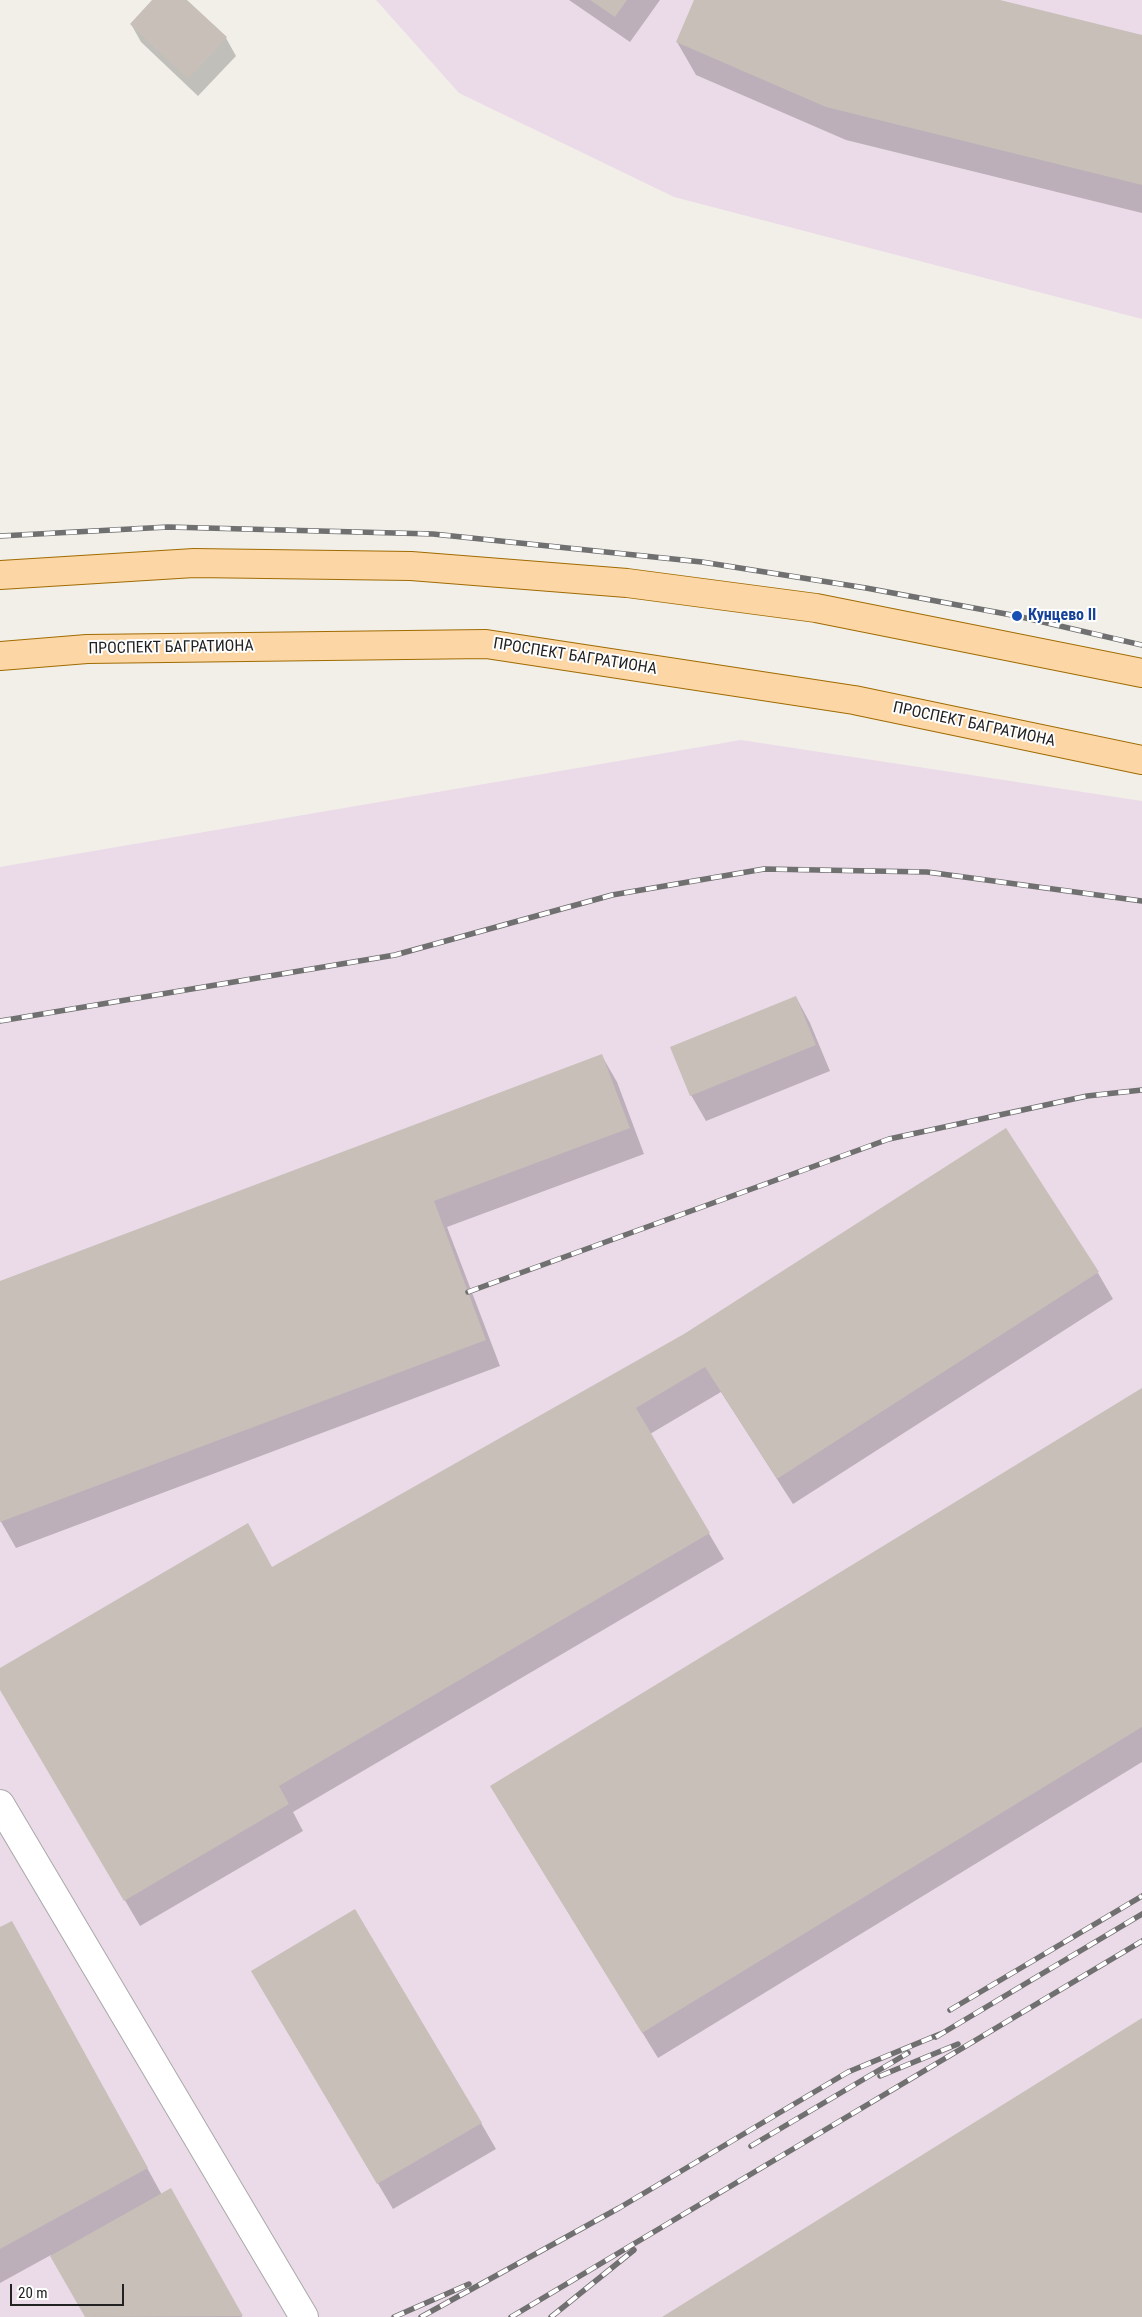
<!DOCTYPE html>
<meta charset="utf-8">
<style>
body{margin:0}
#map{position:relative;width:1142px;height:2317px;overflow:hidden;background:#f2efe9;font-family:"Roboto Condensed",sans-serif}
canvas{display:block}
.scale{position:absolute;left:10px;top:2284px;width:114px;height:22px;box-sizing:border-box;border:2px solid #222;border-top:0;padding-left:6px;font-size:15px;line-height:18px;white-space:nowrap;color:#222;-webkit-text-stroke:4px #fff;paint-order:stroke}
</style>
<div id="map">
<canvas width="1142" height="2317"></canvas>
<div class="scale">20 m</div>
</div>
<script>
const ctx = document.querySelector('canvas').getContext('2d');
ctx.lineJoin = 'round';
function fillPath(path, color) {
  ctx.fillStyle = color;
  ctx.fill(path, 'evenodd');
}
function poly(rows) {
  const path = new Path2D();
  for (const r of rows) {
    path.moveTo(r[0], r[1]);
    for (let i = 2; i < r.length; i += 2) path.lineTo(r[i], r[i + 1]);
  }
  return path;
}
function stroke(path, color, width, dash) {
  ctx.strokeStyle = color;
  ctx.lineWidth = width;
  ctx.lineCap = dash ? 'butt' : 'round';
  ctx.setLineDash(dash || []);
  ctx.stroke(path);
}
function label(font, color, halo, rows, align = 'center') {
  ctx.font = font + ' "Roboto Condensed",sans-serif';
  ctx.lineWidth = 4;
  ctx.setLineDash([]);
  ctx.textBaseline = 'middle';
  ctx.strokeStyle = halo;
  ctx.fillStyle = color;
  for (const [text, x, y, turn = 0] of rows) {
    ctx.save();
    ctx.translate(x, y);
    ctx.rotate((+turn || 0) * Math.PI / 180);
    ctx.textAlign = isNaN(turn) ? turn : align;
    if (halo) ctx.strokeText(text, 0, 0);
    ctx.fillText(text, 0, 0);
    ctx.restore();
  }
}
fillPath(poly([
 [376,0,1142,0,1142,319,674,197,459,93],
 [741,740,1142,801,1142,2317,0,2317,0,867]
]), '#ebdbe8');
fillPath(poly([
 [154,0,185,0,226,38,236,56,198,96,141,42,131,24],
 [569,0,660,0,630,42],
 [695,0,995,0,1142,36,1142,213,846,140,696,75,677,42],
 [796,997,810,1023,830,1071,706,1121,691,1095],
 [602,1056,617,1082,644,1154,447,1227,500,1366,16,1548,0,1520,0,1282],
 [1098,1273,1113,1299,793,1504,721,1392,650,1434,724,1559,293,1812,303,1831,140,1926,0,1687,0,1670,272,1568,684,1335],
 [1142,1389,1142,1762,658,2058,507,1813],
 [0,1929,26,1948,162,2195,170,2190,242,2317,86,2317,51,2255,0,2283],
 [267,1997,481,2123,496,2149,393,2209]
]), '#0003');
fillPath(poly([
 [152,0,187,0,227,37,188,79,130,24],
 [590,0,627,0,615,17],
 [694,0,1000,0,1142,35,1142,185,826,107,676,42],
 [796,996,816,1045,690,1096,670,1047],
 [602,1054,630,1128,434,1201,486,1340,0,1522,0,1281],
 [1006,1128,1099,1272,777,1479,705,1367,636,1408,710,1533,279,1786,289,1804,124,1901,0,1690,0,1668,248,1523,272,1567,684,1334],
 [1142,1388,1142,1727,642,2033,490,1786],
 [355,1909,482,2123,377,2184,251,1971],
 [12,1921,148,2168,0,2249,0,1927],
 [1142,2018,1142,2317,662,2317],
 [171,2188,243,2316,85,2317,50,2256]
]), '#c7bfb8');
const minor = poly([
 [0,1804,304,2317]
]);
const major = poly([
 [0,575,194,563,411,566,627,583,816,608,1142,673],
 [0,656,87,649,486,644,854,700,1142,760]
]);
stroke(minor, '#a9a9a9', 30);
stroke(major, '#a06b00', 30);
stroke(minor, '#fff', 28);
stroke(major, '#fcd6a4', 28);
const rail = poly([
 [0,536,168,527,433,534,702,562,866,588,1017,616,1142,645],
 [0,1021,395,955,612,895,764,869,927,872,1142,901],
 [468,1292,889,1139,1087,1096,1142,1090],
 [950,2010,1142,1896],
 [936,2037,1142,1914],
 [880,2076,958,2044],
 [751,2146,908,2053],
 [394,2317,469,2284],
 [421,2317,619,2208,848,2072,940,2034],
 [511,2317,1142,1941],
 [551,2317,634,2250]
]);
stroke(rail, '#707070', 5.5);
stroke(rail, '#fff', 4, [11]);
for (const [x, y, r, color] of [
 [1017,616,6,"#1a4fb4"]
]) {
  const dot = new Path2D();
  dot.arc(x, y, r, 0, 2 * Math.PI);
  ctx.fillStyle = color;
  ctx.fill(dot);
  stroke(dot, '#fff', 2);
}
label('bold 16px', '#164399', '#fff', [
 ["Кунцево II",1028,616]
], 'left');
label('16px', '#222', '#fff', [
 ["ПРОСПЕКТ БАГРАТИОНА",171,648,-1],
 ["ПРОСПЕКТ БАГРАТИОНА",575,657,9],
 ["ПРОСПЕКТ БАГРАТИОНА",974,725,12]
]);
</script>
